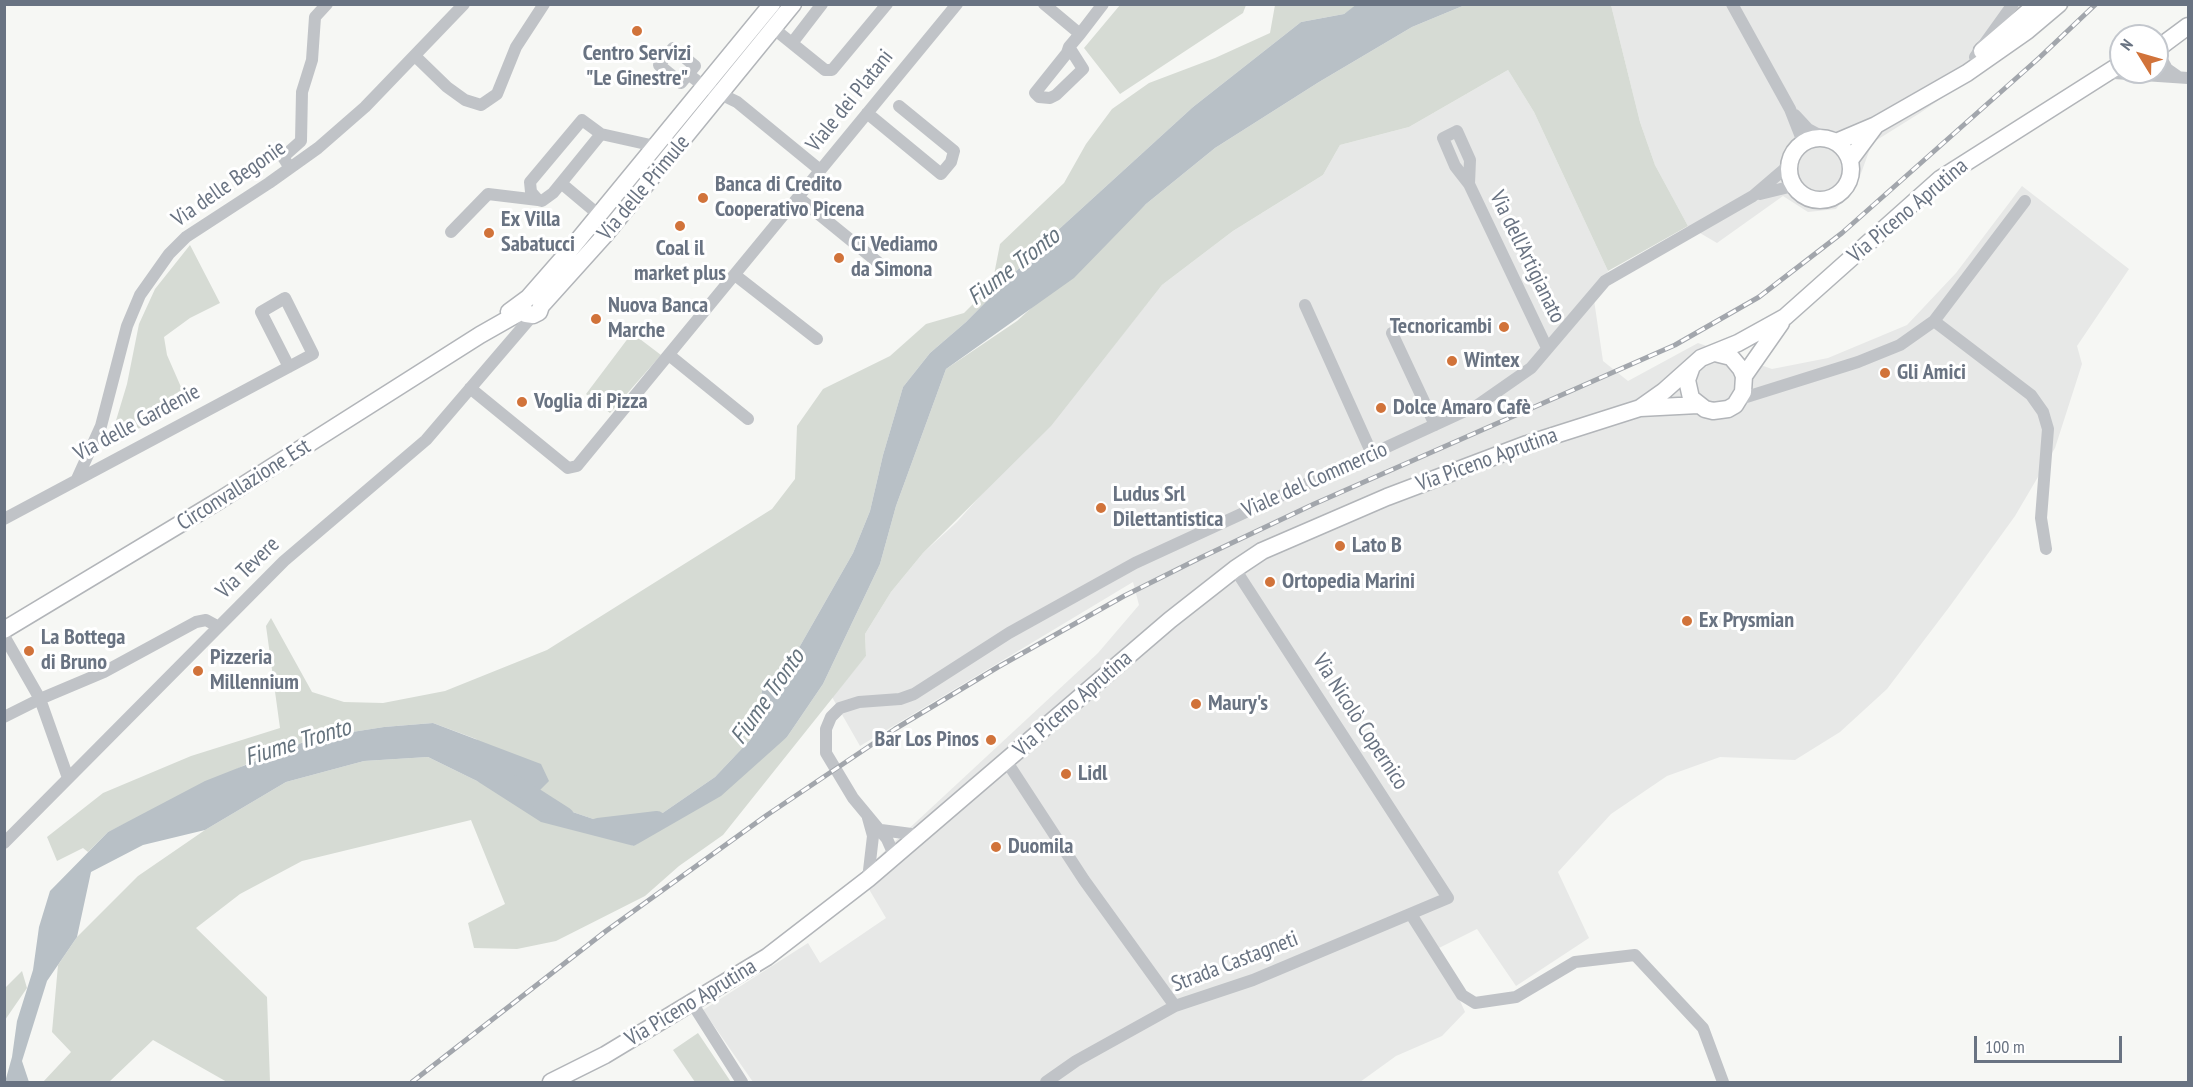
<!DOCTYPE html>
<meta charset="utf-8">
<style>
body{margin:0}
#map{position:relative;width:2193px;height:1087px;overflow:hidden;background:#f6f7f4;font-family:"PT Sans Narrow",sans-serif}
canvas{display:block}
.frame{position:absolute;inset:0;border:6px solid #697382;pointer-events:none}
.north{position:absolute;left:2109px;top:24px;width:60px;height:60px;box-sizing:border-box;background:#fff;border:2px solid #c3c7cd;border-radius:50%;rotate:307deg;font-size:16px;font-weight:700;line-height:24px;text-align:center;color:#697382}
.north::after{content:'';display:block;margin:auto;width:21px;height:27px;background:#d1733a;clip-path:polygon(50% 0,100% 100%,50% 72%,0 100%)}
.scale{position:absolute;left:1974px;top:1036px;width:148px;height:27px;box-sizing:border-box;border:3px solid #697382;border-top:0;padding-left:8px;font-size:18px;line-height:21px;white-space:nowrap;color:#697382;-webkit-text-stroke:4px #fff;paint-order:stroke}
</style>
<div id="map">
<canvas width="2193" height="1087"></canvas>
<div class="frame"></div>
<div class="north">N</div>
<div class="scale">100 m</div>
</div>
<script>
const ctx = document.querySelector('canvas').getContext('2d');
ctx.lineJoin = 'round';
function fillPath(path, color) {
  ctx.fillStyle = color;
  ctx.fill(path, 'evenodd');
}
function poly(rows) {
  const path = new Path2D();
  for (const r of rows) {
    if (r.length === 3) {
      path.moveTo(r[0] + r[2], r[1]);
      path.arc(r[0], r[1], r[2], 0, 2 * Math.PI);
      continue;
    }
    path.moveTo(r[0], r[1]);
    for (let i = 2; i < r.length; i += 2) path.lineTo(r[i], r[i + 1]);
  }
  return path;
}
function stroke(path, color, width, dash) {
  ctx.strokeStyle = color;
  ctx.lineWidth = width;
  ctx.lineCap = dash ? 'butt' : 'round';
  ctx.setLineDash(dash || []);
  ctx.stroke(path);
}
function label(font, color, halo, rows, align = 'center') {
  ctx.font = font + ' "PT Sans Narrow",sans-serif';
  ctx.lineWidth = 6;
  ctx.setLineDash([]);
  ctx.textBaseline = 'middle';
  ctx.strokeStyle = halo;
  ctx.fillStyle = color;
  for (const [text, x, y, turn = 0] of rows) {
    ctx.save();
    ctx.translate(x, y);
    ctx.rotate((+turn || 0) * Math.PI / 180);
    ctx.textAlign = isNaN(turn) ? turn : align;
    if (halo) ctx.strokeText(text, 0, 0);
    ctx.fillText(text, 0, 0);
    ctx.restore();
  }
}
fillPath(poly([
 [1611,5,2071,5,2051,23,1920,113,1872,143,1859,179,1836,209,1808,212,1783,196,1717,243,1688,226,1655,165,1640,122],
 [1508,70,1534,112,1608,271,1594,300,1603,361,1628,381,1698,343,1772,369,1828,358,1907,325,1956,273,2022,186,2129,269,2077,346,2082,364,2055,448,2015,516,1950,606,1887,689,1840,732,1795,760,1720,757,1667,776,1611,814,1558,872,1589,938,1516,986,1477,929,1437,949,1465,1012,1442,1036,1396,1056,1360,1082,753,1082,703,1010,808,943,820,963,886,918,860,874,1098,653,1139,605,1133,582,860,746,832,697,866,656,865,634,891,592,923,553,957,522,1110,350,1162,285,1233,231,1323,175,1340,145,1409,127]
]), '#e7e8e7');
fillPath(poly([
 [1120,5,1120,4,1246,5,1243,13,1120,94,1084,48],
 [1275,5,1357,5,1344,14,1301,22,1193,107,1046,241,966,322,930,353,903,387,883,455,870,511,853,553,800,646,763,687,751,739,715,777,651,821,611,825,546,803,534,796,476,739,433,723,384,727,314,738,249,763,108,832,88,852,83,848,57,861,47,837,103,793,191,756,280,728,266,626,271,618,312,692,344,702,383,703,445,691,547,650,772,509,795,479,797,426,823,389,890,356,926,324,964,313,992,285,1000,244,1064,183,1086,144,1112,109,1149,83,1215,58,1270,33],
 [1465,5,1611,5,1640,122,1655,165,1688,226,1608,271,1534,112,1508,70,1409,127,1340,145,1323,175,1233,231,1162,285,1051,426,923,553,891,592,865,634,866,656,723,835,679,866,645,896,556,941,517,949,474,948,468,923,505,904,471,820,302,861,240,894,196,928,267,997,270,1082,227,1082,153,1040,109,1082,43,1082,71,1052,52,1032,58,965,77,937,138,876,205,830,286,782,364,761,428,757,477,781,634,846,787,737,823,684,880,564,896,506,946,369,1017,321,1146,204,1215,148,1319,82,1412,27],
 [190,245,220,303,190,318,164,337,167,355,188,403,113,442,111,437,127,384,139,324,155,289],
 [632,333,661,355,610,413,586,394],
 [22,971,27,988,5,1020,5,988],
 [698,1033,731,1082,695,1082,673,1050]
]), '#d6dbd4');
fillPath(poly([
 [1357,4,1465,5,1412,27,1319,82,1215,148,1146,204,1074,278,946,369,896,506,880,564,823,684,787,737,721,796,634,846,541,822,477,781,428,757,364,761,286,782,205,830,143,845,91,872,77,937,47,981,22,1061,29,1082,5,1082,12,1057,17,1021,33,970,39,927,50,891,108,832,205,781,314,738,384,727,433,723,541,764,549,781,534,796,546,803,611,825,651,821,715,777,751,739,763,687,800,646,853,553,870,511,883,455,903,387,930,353,966,322,1046,241,1193,107,1301,22,1344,14]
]), '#b8c0c6');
stroke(poly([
 [515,784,565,816],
 [598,827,657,820]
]), '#b8c0c6', 18);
const major = poly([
 [2157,49,2188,26],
 [1982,51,2037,4],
 [1820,169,31],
 [1836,142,1876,125,1967,73,2027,31,2059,4],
 [1850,160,1876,125],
 [524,301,523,307,526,314,533,315,539,312,541,306,604,236,793,4],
 [509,312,528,298,570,250,772,4],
 [1692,366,1687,380,1691,398,1705,409,1713,411,1728,409,1735,405,1743,392,1744,376,1741,369,1731,357,1715,353],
 [1744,376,1781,323],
 [1640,408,1664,391,1701,358,1738,343,1785,317,1940,179,2121,64],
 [4,630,220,500,480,335,524,310],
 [551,1082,605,1055,767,957,868,879,1170,620,1235,569,1262,551,1387,497,1527,444,1640,408,1698,405]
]);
stroke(major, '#b2b5b9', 19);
stroke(poly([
 [1044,4,1080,34,1103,4],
 [1732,4,1790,109,1803,142],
 [773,28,825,70,832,70,887,4],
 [2168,42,2162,51,2162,60,2167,69,2177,76],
 [792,43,822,4],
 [1069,47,1083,69,1056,95,1050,98,1039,97,1035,93,1067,53,1069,47,1080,34],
 [673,48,695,66,681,83,659,65,673,48],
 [415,56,447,87,465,100,481,105,497,94,516,47,544,4],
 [1975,57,2013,4],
 [2114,73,2188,78],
 [688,74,704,86,737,102,820,170],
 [867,113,941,174,951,162,954,151,899,106],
 [1795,115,1808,129,1823,137],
 [582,120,601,134,553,193,542,201,538,200,531,192,530,182,582,120],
 [601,134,655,146],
 [290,168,283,157,301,141,302,92,312,60,315,17,327,4],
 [561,183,599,215],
 [1469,184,1470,160,1457,131,1443,138,1455,166,1469,184,1547,348],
 [1760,194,1793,186],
 [799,198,880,264],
 [451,232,488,194,538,200],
 [735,275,817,339],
 [1305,305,1372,454],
 [1934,321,2031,395,2043,412,2048,429,2041,518,2046,549],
 [1392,333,1435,425],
 [669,355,748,419],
 [470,388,568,468,577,466,957,4],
 [1740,399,1858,362,1900,345,1934,321,2025,201],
 [77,479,101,426,127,326,140,295,169,254,186,237,269,183,318,148,365,107,464,4],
 [4,519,313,354,285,298,261,312,289,367],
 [4,636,40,699,68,778],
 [4,717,40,699,104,672,196,622,206,620,217,626],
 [1007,762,1084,880,1175,1006],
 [868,818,873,836,868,879],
 [881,830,919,835],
 [4,843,284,561,426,440,533,315],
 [895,857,887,839,853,798,826,753,826,729,831,717,840,708,859,702,900,699,914,694,1009,633,1135,563,1478,405,1531,368,1605,281,1753,196,1788,166],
 [1412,916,1462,995,1475,1003,1516,997,1575,962,1635,955,1703,1028,1723,1082],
 [692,1003,742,1082],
 [1046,1082,1076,1061,1175,1006,1253,980,1448,898,1235,569]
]), '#c0c3c7', 12);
stroke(major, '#fff', 16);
const rail = poly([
 [412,1082,606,931,767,815,895,729,998,667,1124,596,1200,558,1314,504,1675,345,1759,297,1842,233,2039,58,2096,4]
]);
stroke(rail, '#a2a6ac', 5);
stroke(rail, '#fff', 3, [9]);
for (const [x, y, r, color] of [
 [637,31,6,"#d1733a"],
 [703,198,6,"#d1733a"],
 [680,226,6,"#d1733a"],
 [489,233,6,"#d1733a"],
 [839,258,6,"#d1733a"],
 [596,319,6,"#d1733a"],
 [1504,327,6,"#d1733a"],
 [1452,361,6,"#d1733a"],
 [1885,373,6,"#d1733a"],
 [522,402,6,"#d1733a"],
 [1381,408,6,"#d1733a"],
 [1101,508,6,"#d1733a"],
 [1340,546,6,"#d1733a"],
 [1270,582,6,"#d1733a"],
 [1687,621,6,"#d1733a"],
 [29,651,6,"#d1733a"],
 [198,671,6,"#d1733a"],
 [1196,704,6,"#d1733a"],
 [991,740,6,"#d1733a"],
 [1066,774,6,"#d1733a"],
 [996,847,6,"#d1733a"]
]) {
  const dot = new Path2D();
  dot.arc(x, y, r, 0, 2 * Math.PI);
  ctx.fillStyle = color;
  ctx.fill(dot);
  stroke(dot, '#fff', 2);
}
label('bold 22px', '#697382', '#fff', [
 ["Centro Servizi",637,54,"center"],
 ["\"Le Ginestre\"",637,79,"center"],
 ["Banca di Credito",715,185],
 ["Cooperativo Picena",715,210],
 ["Ex Villa",501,220],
 ["Sabatucci",501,245],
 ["Ci Vediamo",851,245],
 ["da Simona",851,270],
 ["Coal il",680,249,"center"],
 ["market plus",680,274,"center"],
 ["Nuova Banca",608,306],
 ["Marche",608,331],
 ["Tecnoricambi",1492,327,"right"],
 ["Wintex",1464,361],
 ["Gli Amici",1897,373],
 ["Voglia di Pizza",534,402],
 ["Dolce Amaro Cafè",1393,408],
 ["Ludus Srl",1113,495],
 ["Dilettantistica",1113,520],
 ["Lato B",1352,546],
 ["Ortopedia Marini",1282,582],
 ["Ex Prysmian",1699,621],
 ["La Bottega",41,638],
 ["di Bruno",41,663],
 ["Pizzeria",210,658],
 ["Millennium",210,683],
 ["Maury's",1208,704],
 ["Bar Los Pinos",979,740,"right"],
 ["Lidl",1078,774],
 ["Duomila",1008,847]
], 'left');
label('22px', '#697382', '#fff', [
 ["Viale dei Platani",850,101,-51],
 ["Via delle Begonie",229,184,-35],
 ["Via delle Primule",644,188,-50],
 ["Via Piceno Aprutina",1908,211,-40],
 ["Via dell'Artigianato",1527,257,64],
 ["Via delle Gardenie",137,423,-28],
 ["Via Piceno Aprutina",1487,460,-20],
 ["Viale del Commercio",1315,480,-24],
 ["Circonvallazione Est",244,485,-32],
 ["Via Tevere",248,568,-44],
 ["Via Piceno Aprutina",1073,704,-41],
 ["Via Nicolò Copernico",1360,722,57],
 ["Strada Castagneti",1235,962,-21],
 ["Via Piceno Aprutina",691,1003,-31]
]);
label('italic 24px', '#65737e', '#fff', [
 ["Fiume Tronto",1014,267,-38],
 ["Fiume Tronto",768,697,-55],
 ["Fiume Tronto",298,743,-17]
]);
</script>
